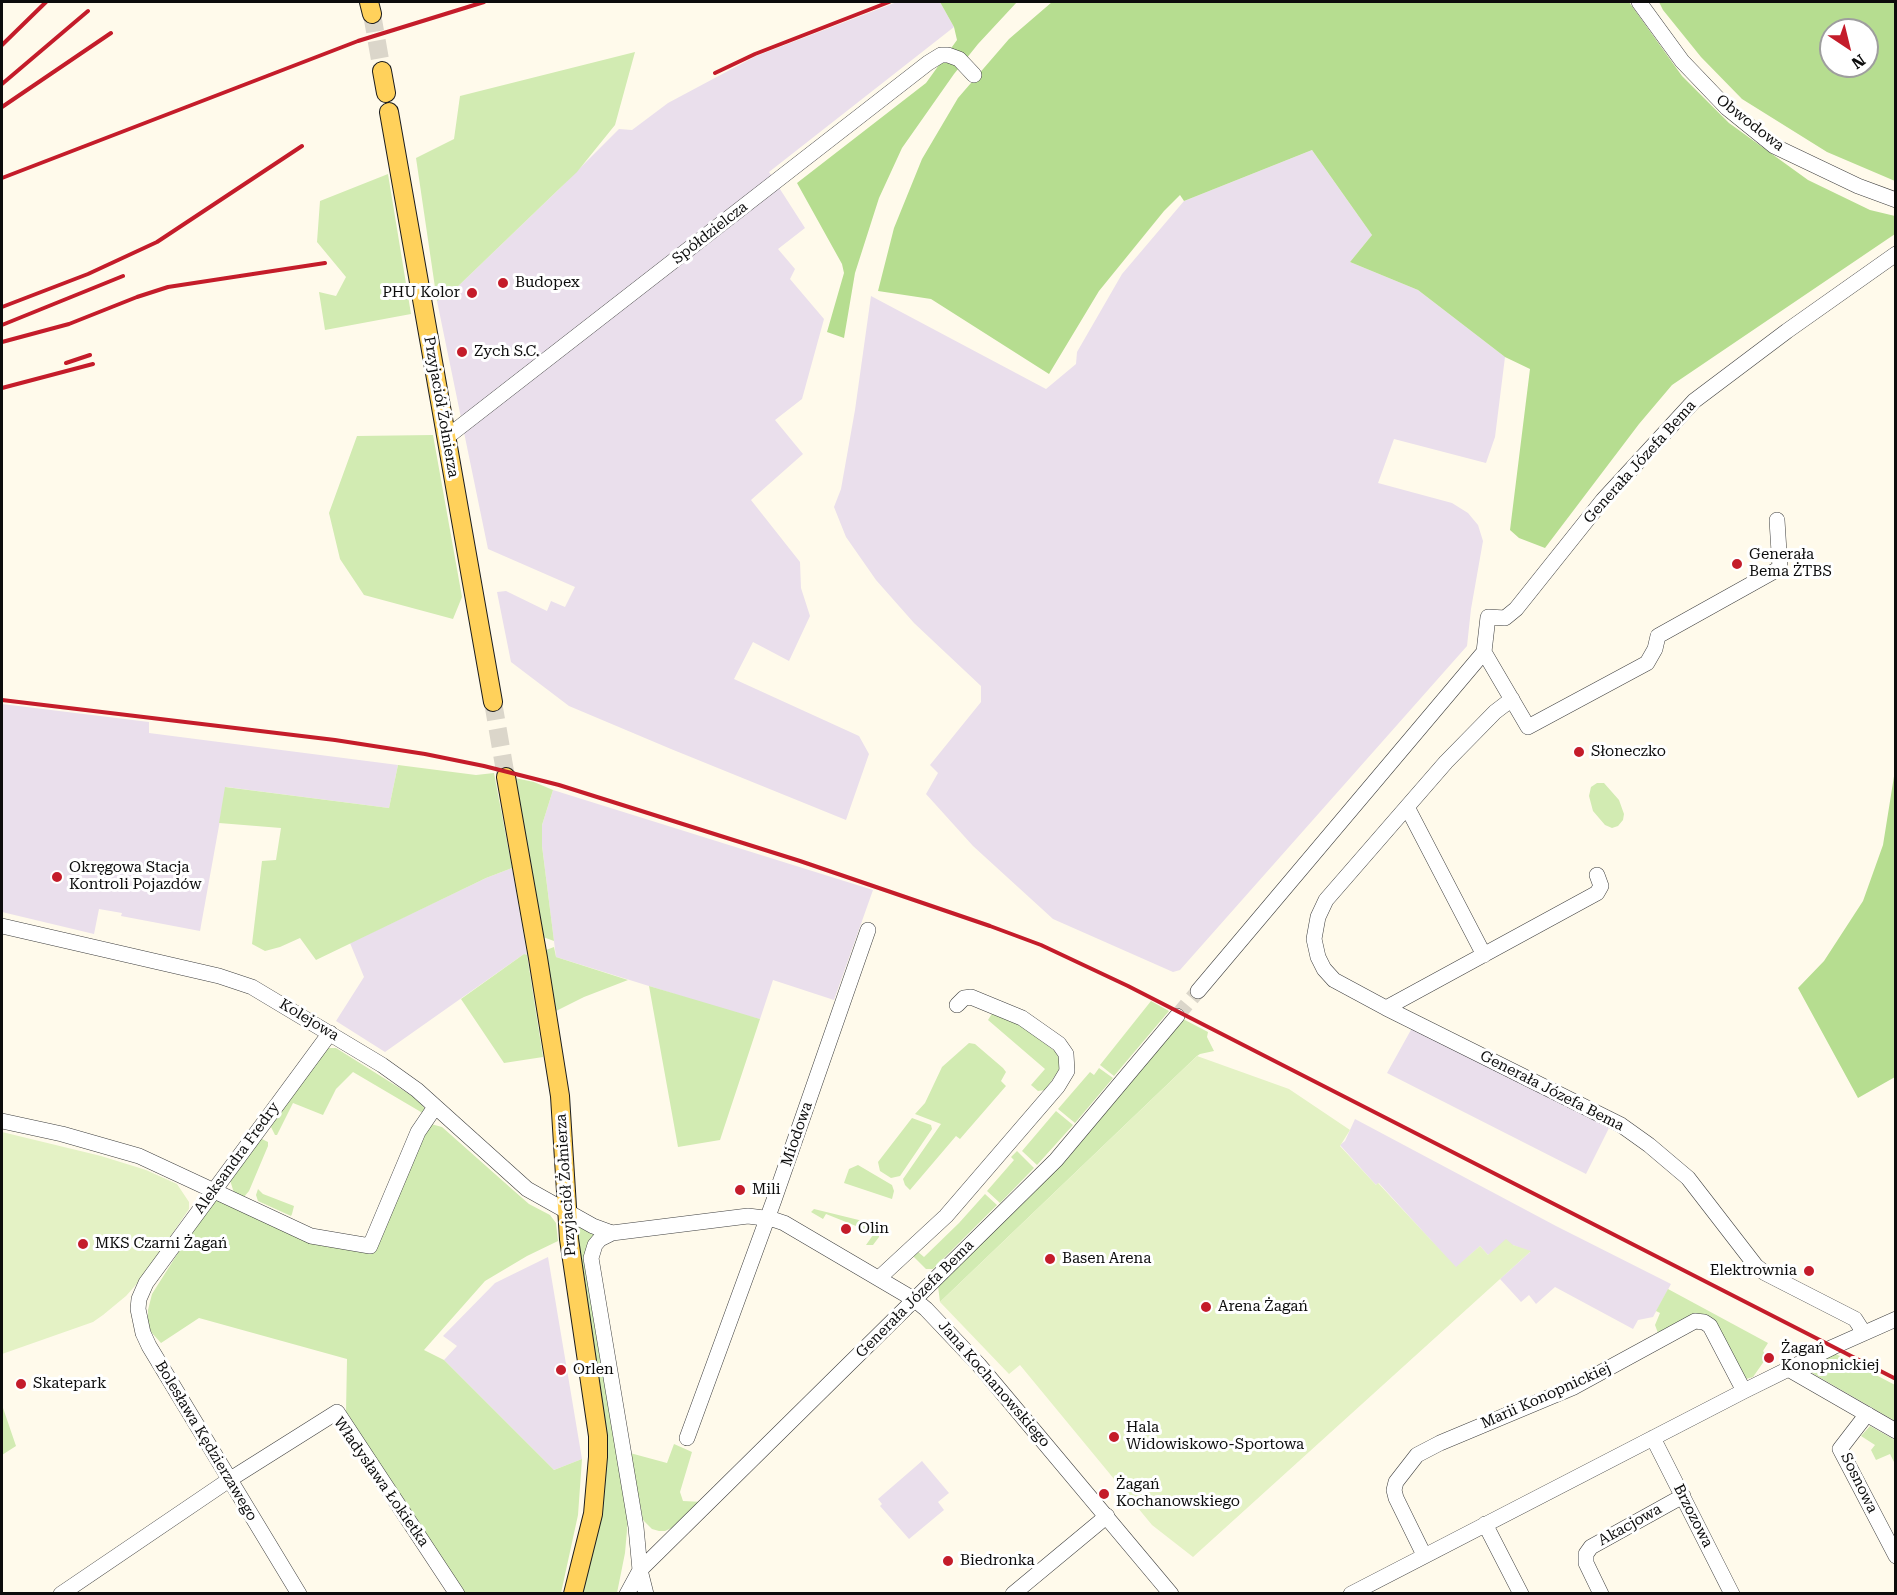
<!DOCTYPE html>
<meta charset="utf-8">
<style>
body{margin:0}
#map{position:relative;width:1897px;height:1595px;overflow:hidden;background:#fffaeb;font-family:"Roboto Serif",serif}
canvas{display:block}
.frame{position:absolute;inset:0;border:3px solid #0c0c0c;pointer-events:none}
.north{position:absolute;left:1819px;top:18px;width:60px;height:60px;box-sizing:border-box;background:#fff;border:2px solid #9e9e9e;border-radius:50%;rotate:145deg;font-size:16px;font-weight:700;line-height:24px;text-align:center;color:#0c0c0c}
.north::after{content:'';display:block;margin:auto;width:21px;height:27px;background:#c41c2a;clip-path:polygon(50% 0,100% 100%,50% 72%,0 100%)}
</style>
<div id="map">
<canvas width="1897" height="1595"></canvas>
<div class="frame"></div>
<div class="north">N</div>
</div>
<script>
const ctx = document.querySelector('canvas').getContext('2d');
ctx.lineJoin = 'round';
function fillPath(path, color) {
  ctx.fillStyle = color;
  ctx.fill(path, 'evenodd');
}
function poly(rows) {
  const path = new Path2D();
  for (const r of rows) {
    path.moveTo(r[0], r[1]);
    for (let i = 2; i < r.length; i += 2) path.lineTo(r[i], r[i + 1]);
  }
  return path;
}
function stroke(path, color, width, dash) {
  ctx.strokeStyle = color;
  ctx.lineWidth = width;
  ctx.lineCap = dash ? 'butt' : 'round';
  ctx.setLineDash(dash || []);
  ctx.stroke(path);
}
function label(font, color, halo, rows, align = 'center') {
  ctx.font = font + ' "Roboto Serif",serif';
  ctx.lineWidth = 6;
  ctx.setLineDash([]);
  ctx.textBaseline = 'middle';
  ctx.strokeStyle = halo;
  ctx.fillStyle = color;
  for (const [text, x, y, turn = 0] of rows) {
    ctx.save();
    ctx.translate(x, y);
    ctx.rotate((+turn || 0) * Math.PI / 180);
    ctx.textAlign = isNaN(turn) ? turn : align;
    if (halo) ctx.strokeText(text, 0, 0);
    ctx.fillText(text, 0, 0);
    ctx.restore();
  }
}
fillPath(poly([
 [897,2,940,2,954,27,769,172,805,228,778,249,795,269,790,279,824,319,802,399,775,420,803,454,751,500,800,562,801,588,810,616,789,661,753,642,734,679,859,736,869,754,846,820,671,749,569,706,511,662,497,592,506,591,547,611,551,601,565,607,575,587,488,549,437,301,452,292,558,190,619,129,632,130,668,103,756,56],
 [1312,150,1372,235,1350,262,1418,290,1505,357,1495,437,1486,463,1394,439,1378,483,1452,503,1468,513,1478,525,1483,541,1471,609,1467,646,1180,970,1173,972,1053,919,973,846,926,794,938,773,930,765,981,702,981,686,914,623,876,580,846,537,834,507,841,489,855,410,871,296,1046,389,1076,364,1077,352,1122,274,1184,201],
 [2,704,149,722,149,733,398,765,389,808,226,787,200,931,121,916,122,913,99,909,94,934,2,912],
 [553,790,873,890,834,1000,773,980,760,1019,729,1011,556,957,542,846,542,825],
 [512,868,527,955,524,954,385,1052,336,1021,364,977,350,943,486,878],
 [1412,1028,1610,1126,1586,1174,1387,1073],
 [1355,1119,1556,1226,1671,1284,1653,1317,1638,1320,1633,1329,1555,1287,1536,1304,1529,1295,1521,1302,1500,1279,1530,1252,1513,1245,1488,1255,1480,1246,1456,1268,1379,1183,1376,1185,1340,1145,1345,1141],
 [548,1257,582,1459,554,1470,444,1360,457,1346,443,1336,495,1283],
 [922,1461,949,1493,938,1502,944,1510,909,1539,880,1506,882,1504,878,1499]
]), '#eadfec');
fillPath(poly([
 [635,52,615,125,577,172,558,190,452,292,437,301,416,158,454,139,460,96],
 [388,174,411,314,325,330,319,292,336,296,346,277,317,242,320,201],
 [433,435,462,597,453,619,364,595,340,559,329,513,357,436],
 [398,765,476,775,494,773,512,868,486,878,316,960,300,938,280,947,265,951,252,944,262,861,276,860,281,828,219,823,225,787,389,808],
 [515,778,534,782,553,790,542,825,542,846,554,941,543,937],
 [1597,783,1604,783,1619,800,1624,814,1623,820,1618,826,1612,828,1605,825,1593,811,1589,796,1591,787],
 [554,947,556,957,628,980,584,997,556,1011,546,950],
 [524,954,527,955,543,1057,504,1063,461,999],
 [649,986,760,1019,720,1140,678,1147],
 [1151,1001,1169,1011,1114,1076,1100,1065],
 [993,1012,1019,1024,1056,1052,1059,1059,1059,1070,1045,1090,1038,1091,1031,1085,1045,1069,988,1020],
 [1183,1019,1208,1032,1207,1037,1214,1051,1200,1054,1197,1056,940,1302,938,1286],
 [969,1043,975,1044,1003,1068,1006,1072,1001,1081,1006,1086,960,1139,956,1136,910,1190,905,1185,903,1179,941,1124,915,1114,925,1103,942,1067],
 [328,1048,336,1048,417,1099,425,1109,426,1115,353,1072,336,1089,323,1115,293,1103,277,1135,275,1135,271,1127,273,1120],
 [1099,1068,1113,1078,1075,1123,1058,1109,1090,1072,1094,1075],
 [1056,1111,1073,1125,1037,1165,1022,1151],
 [912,1118,931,1125,932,1129,900,1176,891,1178,880,1171,878,1162],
 [431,1124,442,1127,513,1190,529,1204,550,1215,556,1223,558,1241,527,1256,485,1281,424,1350,444,1360,554,1470,582,1459,578,1515,561,1593,464,1593,346,1412,347,1359,199,1318,161,1343,151,1332,148,1323,148,1310,152,1294,197,1223,216,1200,223,1201,369,1250,422,1133],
 [262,1139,268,1142,268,1146,249,1191,243,1198,234,1193,230,1180,258,1140],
 [1017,1151,1034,1168,1000,1203,987,1191,1014,1160,1011,1157],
 [858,1165,892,1185,894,1191,892,1199,844,1183,849,1169],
 [258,1189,263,1194,294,1206,292,1214,291,1216,258,1201,256,1195],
 [985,1194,997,1205,933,1269,926,1269,911,1254,917,1251,924,1257,959,1223],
 [814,1209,867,1222,879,1231,879,1237,873,1245,866,1245,873,1235,861,1228,826,1214,823,1219,811,1212],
 [578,1227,586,1229,596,1237,593,1240,628,1519,625,1553,617,1593,580,1593,599,1522,576,1228],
 [1668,1289,1768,1343,1763,1351,1767,1357,1753,1377,1746,1379,1716,1325,1658,1333,1655,1325,1660,1313,1656,1311],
 [1834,1353,1895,1385,1895,1421,1812,1373,1810,1370,1812,1363],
 [2,1405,16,1446,2,1455],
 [1870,1426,1895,1440,1895,1464,1890,1454,1876,1460,1871,1450,1875,1445,1861,1436],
 [674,1444,692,1452,680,1492,683,1501,703,1502,678,1525,665,1531,659,1531,652,1529,643,1520,630,1453,667,1463]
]), '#d2ebb2');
fillPath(poly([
 [940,2,1017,2,978,44,954,74,902,148,879,198,855,273,844,338,827,332,844,273,842,264,797,183,926,83,957,40,954,27],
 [1052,2,1629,2,1682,76,1729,123,1808,180,1870,210,1895,216,1895,234,1672,385,1639,424,1545,548,1519,538,1510,530,1530,369,1505,357,1418,290,1350,262,1372,235,1312,150,1184,201,1180,195,1164,211,1099,291,1049,374,931,299,878,291,894,228,922,159,958,98,1009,39],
 [1659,2,1895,2,1895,181,1827,152,1742,99,1701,57,1663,10],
 [1831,30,1867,30,1867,66,1831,66],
 [1895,770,1895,1077,1858,1098,1798,988,1824,961,1863,901,1883,845]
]), '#b6dd90');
fillPath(poly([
 [1197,1056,1289,1089,1350,1130,1340,1146,1376,1185,1378,1183,1456,1267,1480,1246,1488,1255,1506,1239,1513,1245,1531,1251,1193,1557,1152,1525,1020,1365,1009,1374,940,1302],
 [2,1132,101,1156,146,1170,177,1184,189,1202,189,1209,142,1278,126,1296,103,1315,93,1322,2,1354]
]), '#e4f2c5');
stroke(poly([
 [1177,1016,1198,991]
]), '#dbd6ca', 15, [15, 8]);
stroke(poly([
 [372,14,382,71],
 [493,702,506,777]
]), '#dbd6ca', 18, [18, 9]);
const minor = poly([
 [1639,2,1682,61,1727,108,1774,146,1858,186,1896,200],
 [447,437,928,63,941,55,948,55,959,59,974,75],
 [1484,652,1488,617,1505,618,1516,609,1603,500,1694,401,1787,331,1896,254],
 [1484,652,1528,727,1647,663,1655,649,1658,636,1780,568,1777,520],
 [1512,699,1495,712,1446,762,1326,900,1318,917,1314,939,1318,957,1324,969,1334,980,1386,1008,1621,1125,1649,1145,1688,1178,1756,1266,1765,1273,1855,1319,1864,1333],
 [1407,807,1484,955],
 [2,926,219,976,252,987,382,1065,417,1090,527,1189,593,1226,612,1233,748,1216,772,1219,784,1223,915,1300,926,1309,979,1365,1171,1594],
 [1198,991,1484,652],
 [1386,1008,1597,893,1601,886,1597,875],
 [2,1121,62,1134,139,1156,311,1236,370,1246,418,1132,435,1107],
 [612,1233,600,1239,595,1245,591,1258,636,1527,640,1570,646,1594],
 [879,1278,946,1216,1058,1086,1067,1071,1066,1054,1059,1044,1022,1018,971,997,964,998,957,1005],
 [1790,1370,1896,1431],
 [1867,1414,1840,1449,1896,1556],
 [687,1438,774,1200,868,930],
 [1653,1438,1732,1594],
 [1485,1524,1521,1594],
 [1424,1555,1396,1498,1394,1490,1396,1482,1417,1455,1440,1443,1574,1387,1695,1321,1704,1322,1710,1326,1744,1391],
 [61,1594,229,1480,337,1412,457,1594],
 [299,1594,149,1346,143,1333,138,1309,139,1299,146,1283,330,1033],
 [627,1594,640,1570,1056,1160,1177,1016],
 [1013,1594,1107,1516],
 [1351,1594,1744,1391,1833,1347,1896,1319],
 [1601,1594,1586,1563,1586,1554,1591,1547,1683,1496]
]);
const major = poly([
 [369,2,372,14],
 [382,71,386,93],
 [389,112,493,702],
 [506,777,538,958,560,1096,569,1239,598,1436,598,1457,593,1514,573,1594]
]);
stroke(minor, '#3f3f3f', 16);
stroke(major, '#1d1d1d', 20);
stroke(minor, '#fff', 15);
stroke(major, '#ffd15b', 18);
stroke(poly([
 [2,45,46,2],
 [715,73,755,54,889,2],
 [2,84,88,11],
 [2,107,111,33],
 [2,178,358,41,484,2],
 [2,307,88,274,157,242,302,146],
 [2,325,123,276],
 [2,342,69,324,137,297,168,287,325,263],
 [66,363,90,355],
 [2,388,93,364],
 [2,700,335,740,425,754,484,766,559,785,800,861,990,926,1041,945,1128,986,1896,1379]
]), '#c41c2a', 4);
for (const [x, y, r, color] of [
 [503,283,6,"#c41c2a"],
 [472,293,6,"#c41c2a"],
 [462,352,6,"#c41c2a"],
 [1737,564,6,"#c41c2a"],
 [1579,752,6,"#c41c2a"],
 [57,877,6,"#c41c2a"],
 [740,1190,6,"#c41c2a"],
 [846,1229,6,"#c41c2a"],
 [83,1244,6,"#c41c2a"],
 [1050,1259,6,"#c41c2a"],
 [1809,1271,6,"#c41c2a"],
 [1206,1307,6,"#c41c2a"],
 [1769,1358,6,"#c41c2a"],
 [561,1370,6,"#c41c2a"],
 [21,1384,6,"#c41c2a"],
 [1114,1437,6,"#c41c2a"],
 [1104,1494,6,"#c41c2a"],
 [948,1561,6,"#c41c2a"]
]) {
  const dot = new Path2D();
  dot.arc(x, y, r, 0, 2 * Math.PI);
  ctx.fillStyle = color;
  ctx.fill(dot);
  stroke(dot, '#fff', 2);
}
label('15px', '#0c0c0c', '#fff', [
 ["Obwodowa",1750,123,38],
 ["Spółdzielcza",710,233,-38],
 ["Przyjaciół Żołnierza",441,407,80],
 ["Generała Józefa Bema",1640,462,-48],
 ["Kolejowa",309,1020,31],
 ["Generała Józefa Bema",1552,1091,27],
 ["Miodowa",797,1134,-71],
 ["Aleksandra Fredry",237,1158,-54],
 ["Przyjaciół Żołnierza",566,1185,-94],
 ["Generała Józefa Bema",915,1299,-45],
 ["Jana Kochanowskiego",994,1384,49],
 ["Marii Konopnickiej",1546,1396,-24],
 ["Bolesława Kędzierzawego",206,1441,59],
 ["Władysława Łokietka",381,1482,55],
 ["Sosnowa",1859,1483,64],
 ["Brzozowa",1693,1516,63],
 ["Akacjowa",1630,1525,-29]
]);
label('15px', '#0c0c0c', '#fff', [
 ["Budopex",515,283],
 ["PHU Kolor",460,293,"right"],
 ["Zych S.C.",474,352],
 ["Generała",1749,555],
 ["Bema ŻTBS",1749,572],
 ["Słoneczko",1591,752],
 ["Okręgowa Stacja",69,868],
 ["Kontroli Pojazdów",69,885],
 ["Mili",752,1190],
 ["Olin",858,1229],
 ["MKS Czarni Żagań",95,1244],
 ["Basen Arena",1062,1259],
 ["Elektrownia",1797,1271,"right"],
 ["Arena Żagań",1218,1307],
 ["Żagań",1781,1349],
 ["Konopnickiej",1781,1366],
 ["Orlen",573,1370],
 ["Skatepark",33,1384],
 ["Hala",1126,1428],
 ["Widowiskowo-Sportowa",1126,1445],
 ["Żagań",1116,1485],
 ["Kochanowskiego",1116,1502],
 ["Biedronka",960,1561]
], 'left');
</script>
